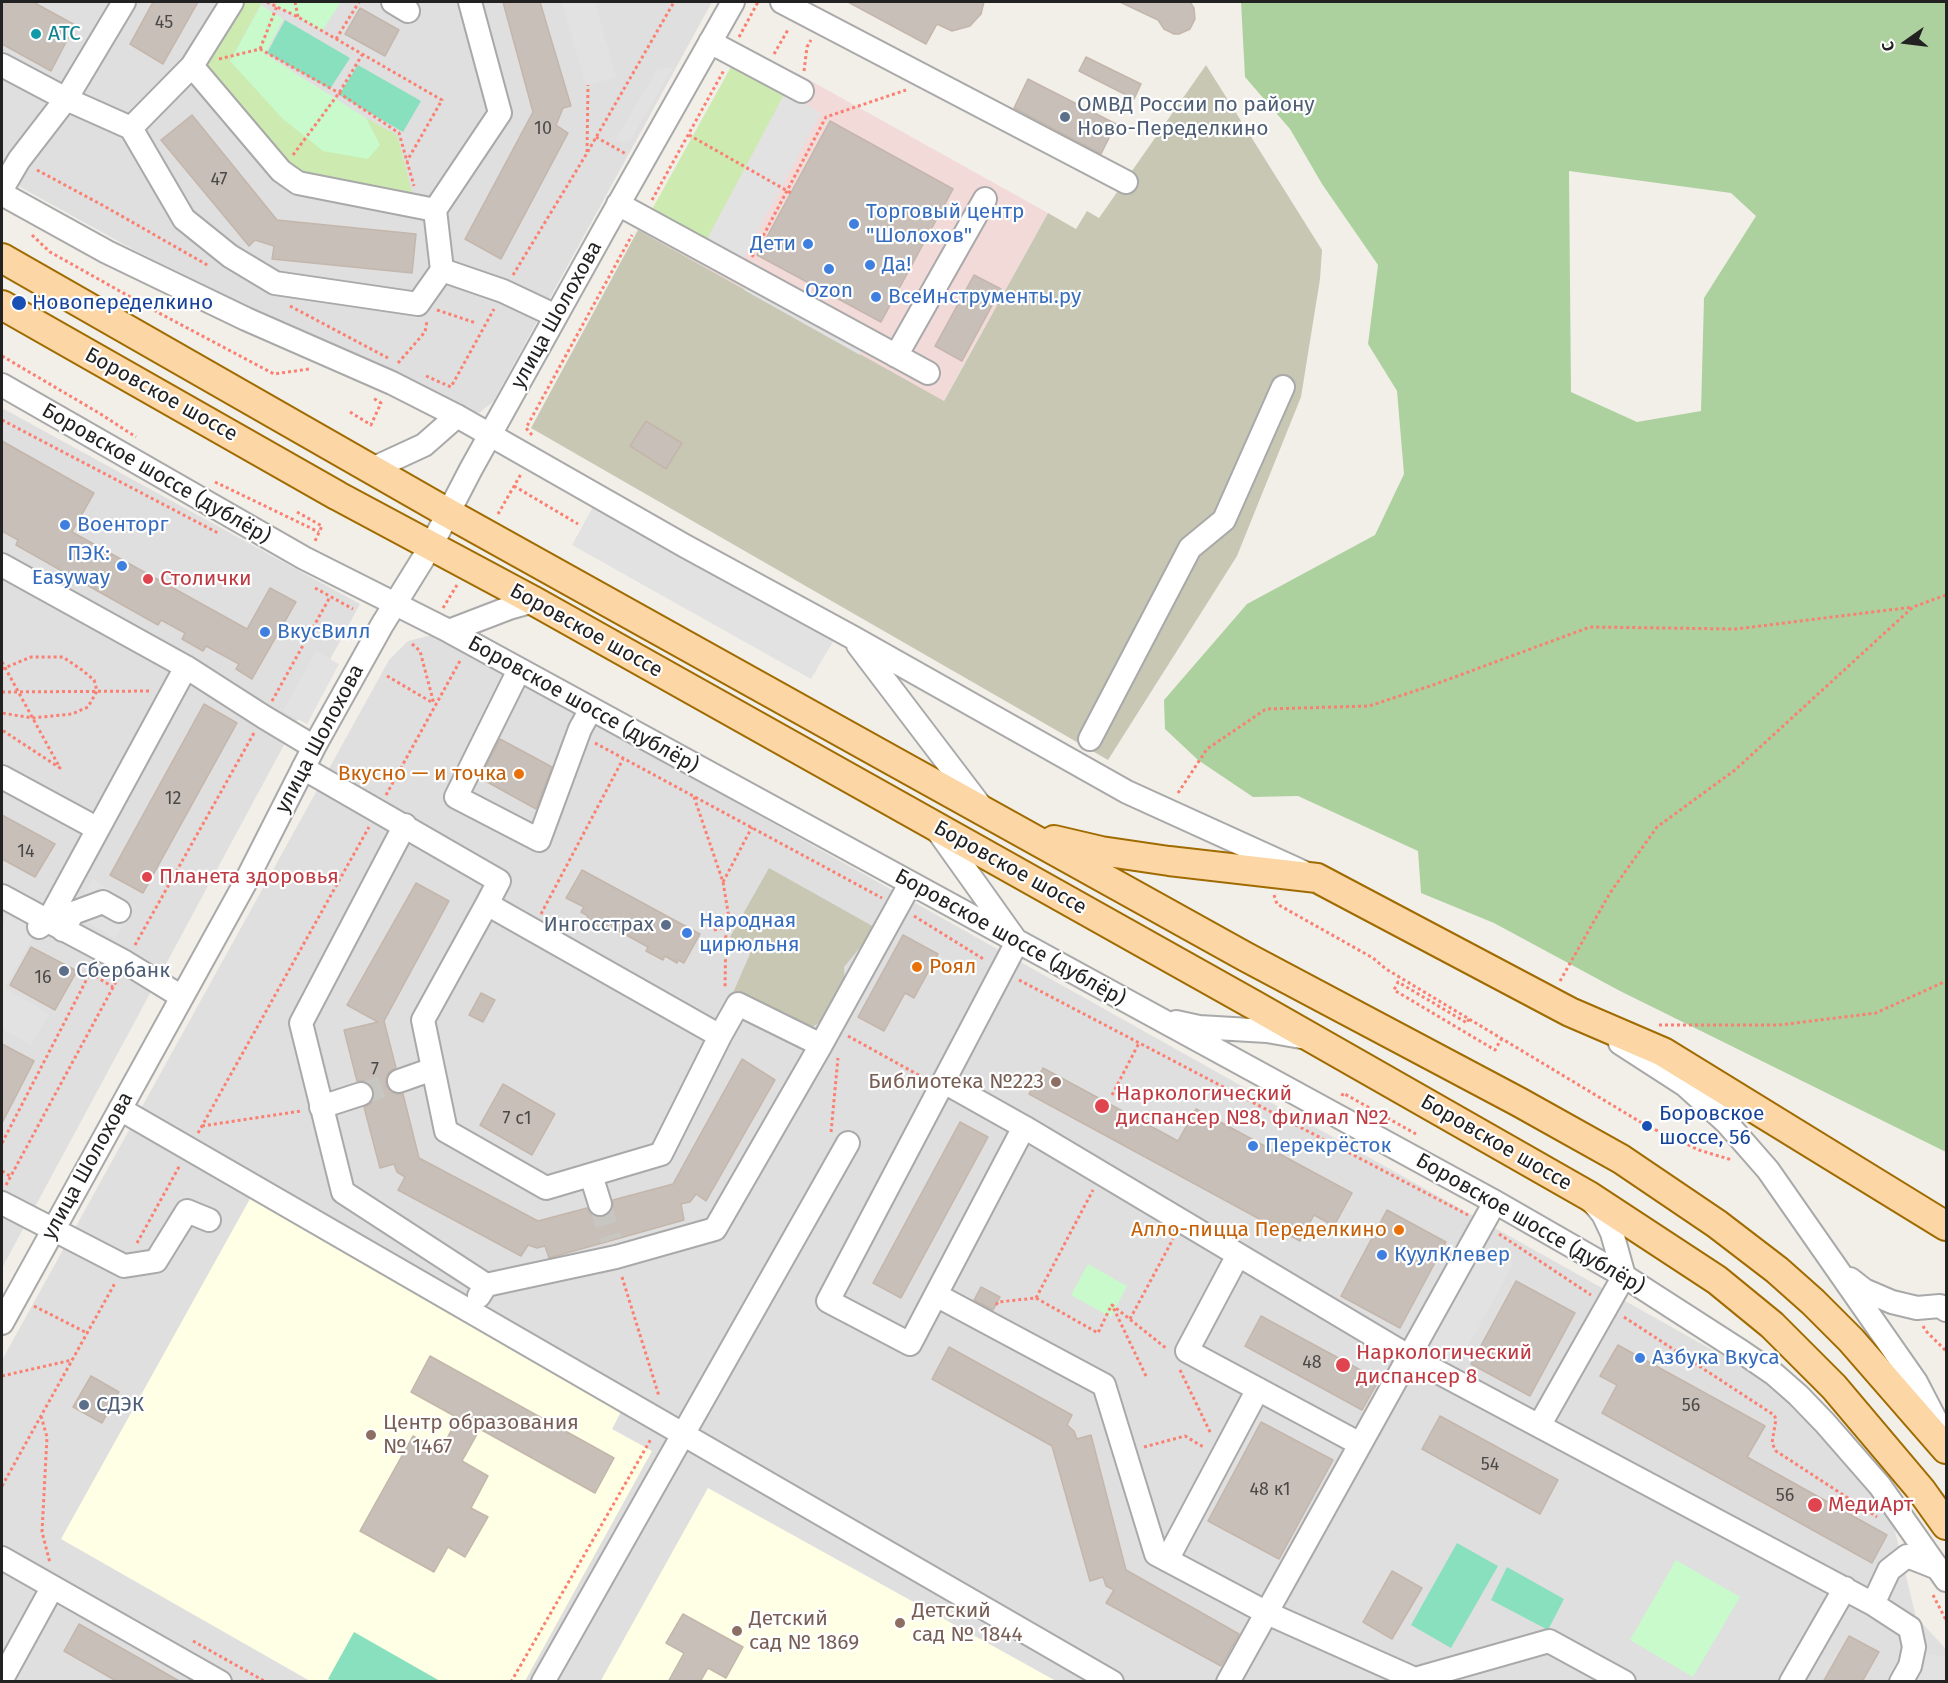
<!DOCTYPE html>
<meta charset="utf-8">
<style>
body{margin:0}
#map{position:relative;width:1948px;height:1683px;overflow:hidden;background:#f2efe9;font-family:"Fira Sans",sans-serif}
canvas{display:block}
.frame{position:absolute;inset:0;border:3px solid #222;pointer-events:none}
.north{position:absolute;left:1876px;top:12px;width:60px;height:60px;-webkit-text-stroke:4px #fff;paint-order:stroke;rotate:256deg;font-size:16px;font-weight:700;line-height:24px;text-align:center;color:#222}
.north::after{content:'';display:block;margin:auto;width:21px;height:27px;background:#222;clip-path:polygon(50% 0,100% 100%,50% 72%,0 100%)}
</style>
<div id="map">
<canvas width="1948" height="1683"></canvas>
<div class="frame"></div>
<div class="north">С</div>
</div>
<script>
const ctx = document.querySelector('canvas').getContext('2d');
ctx.lineJoin = 'round';
function fillPath(path, color) {
  ctx.fillStyle = color;
  ctx.fill(path, 'evenodd');
}
function poly(rows) {
  const path = new Path2D();
  for (const r of rows) {
    path.moveTo(r[0], r[1]);
    for (let i = 2; i < r.length; i += 2) path.lineTo(r[i], r[i + 1]);
  }
  return path;
}
function stroke(path, color, width, dash) {
  ctx.strokeStyle = color;
  ctx.lineWidth = width;
  ctx.lineCap = dash ? 'butt' : 'round';
  ctx.setLineDash(dash || []);
  ctx.stroke(path);
}
function label(font, color, halo, rows, align = 'center') {
  ctx.font = font + ' "Fira Sans",sans-serif';
  ctx.lineWidth = 4.5;
  ctx.setLineDash([]);
  ctx.textBaseline = 'middle';
  ctx.strokeStyle = halo;
  ctx.fillStyle = color;
  for (const [text, x, y, turn = 0] of rows) {
    ctx.save();
    ctx.translate(x, y);
    ctx.rotate((+turn || 0) * Math.PI / 180);
    ctx.textAlign = isNaN(turn) ? turn : align;
    if (halo) ctx.strokeText(text, 0, 0);
    ctx.fillText(text, 0, 0);
    ctx.restore();
  }
}
fillPath(poly([
 [2,2,712,2,493,402,479,413,461,411,134,250,2,177],
 [2,408,360,604,2,1268],
 [428,636,438,636,448,641,1800,1399,1893,1523,1916,1617,1946,1649,1946,1682,2,1682,2,1360,389,660,408,641]
]), '#e0dfdf');
fillPath(poly([
 [795,72,1048,213,943,402,638,230,650,213,785,93]
]), '#f2dad9');
fillPath(poly([
 [251,1197,624,1406,612,1429,652,1451,525,1681,310,1681,61,1539],
 [708,1488,1056,1681,600,1682]
]), '#ffffe5');
fillPath(poly([
 [1206,65,1322,250,1320,279,1301,397,1237,556,1108,760,531,428,638,230,944,401,1048,213,1076,229,1087,211,1099,218],
 [769,868,876,928,844,967,845,985,826,1018,808,1030,732,995,750,954,730,937]
]), '#c7c7b4');
fillPath(poly([
 [239,2,262,2,230,61,380,145,366,118,397,135,412,192,283,173,204,69],
 [732,65,785,93,705,243,650,213]
]), '#cdebb0');
fillPath(poly([
 [1241,2,1946,2,1946,1152,1620,991,1494,923,1421,893,1418,851,1298,796,1253,797,1198,760,1165,729,1164,700,1247,604,1375,535,1404,474,1397,391,1368,344,1378,265,1322,184,1290,129,1245,77],
 [1569,171,1731,193,1756,216,1704,298,1701,411,1637,422,1571,392]
]), '#add19e');
fillPath(poly([
 [278,2,341,2,322,31,276,5],
 [261,5,283,19,265,54,366,118,380,145,368,159,323,151,283,119,230,61],
 [1088,1264,1127,1286,1111,1317,1071,1295],
 [1676,1560,1740,1597,1693,1677,1630,1640]
]), '#c8facc');
fillPath(poly([
 [285,20,350,58,330,89,267,53],
 [358,65,421,101,403,132,339,95],
 [1457,1543,1498,1566,1451,1648,1411,1625],
 [1507,1567,1564,1599,1548,1630,1491,1600],
 [354,1632,440,1681,332,1681,328,1679]
]), '#88e0be');
fillPath(poly([
 [562,2,595,2,616,77,586,86],
 [673,67,630,141,615,141,657,69],
 [785,93,821,113,741,262,705,243],
 [751,276,867,339,860,355,744,290],
 [594,505,834,640,811,679,572,545],
 [316,651,339,664,307,724,283,711],
 [93,879,135,906,115,939,73,913],
 [10,911,39,927,5,988,49,1014,31,1045,2,1029,2,926],
 [1465,1236,1514,1263,1453,1373,1404,1345],
 [1927,1653,1946,1658,1946,1681,1912,1682]
]), '#e2e2e2');
const building = poly([
 [2,2,33,2,75,25,51,71,2,44,2,2],
 [153,2,198,2,163,64,130,44,153,2],
 [503,2,540,2,571,106,563,108,556,125,568,133,501,259,465,239,533,112,503,2],
 [848,2,984,2,981,14,970,26,952,31,937,24,926,44,848,2],
 [1120,2,1190,2,1194,8,1195,19,1190,29,1179,34,1174,34,1164,29,1158,20,1120,2],
 [360,8,399,30,385,56,345,34,360,8],
 [1086,57,1141,84,1134,99,1079,71,1086,57],
 [1028,79,1116,124,1101,154,1014,108,1028,79],
 [192,115,277,220,416,234,412,273,272,259,274,246,255,240,249,246,161,140,192,115],
 [830,121,953,189,881,322,757,255,830,121],
 [974,275,1001,289,962,361,935,346,974,275],
 [646,421,682,443,666,469,630,446,646,421],
 [2,441,94,493,72,532,247,629,270,588,296,602,252,679,236,669,239,664,206,646,203,651,182,639,185,633,161,620,158,625,16,545,18,540,2,531,2,441],
 [204,704,237,723,143,893,110,875,204,704],
 [500,739,552,767,536,809,480,778,500,739],
 [2,815,55,844,35,877,2,859,2,815],
 [582,870,700,934,684,963,678,960,677,963,665,956,663,960,646,951,648,947,617,930,607,927,605,930,586,920,588,916,581,912,584,907,566,898,582,870],
 [416,883,449,901,384,1021,396,1068,388,1073,386,1078,386,1085,391,1092,397,1094,403,1094,419,1158,538,1221,587,1208,591,1214,596,1217,603,1217,610,1213,613,1206,613,1200,673,1184,742,1059,775,1080,706,1201,696,1194,690,1202,681,1204,684,1220,549,1258,545,1246,537,1248,528,1245,521,1256,398,1190,405,1177,397,1172,394,1164,380,1168,364,1107,371,1103,374,1097,374,1090,370,1084,363,1081,357,1081,344,1030,378,1022,347,1005,416,883],
 [903,935,938,954,914,998,905,993,884,1031,858,1017,903,935],
 [31,947,77,971,55,1010,10,985,31,947],
 [481,993,495,1000,483,1022,469,1015,481,993],
 [2,1044,34,1061,2,1123,2,1044],
 [1043,1068,1178,1141,1196,1109,1352,1193,1334,1226,1314,1215,1300,1241,1029,1094,1043,1068],
 [503,1084,555,1114,532,1155,480,1125,503,1084],
 [960,1122,988,1137,901,1298,873,1283,960,1122],
 [1387,1210,1446,1242,1400,1328,1341,1296,1387,1210],
 [1516,1281,1575,1313,1530,1396,1471,1364,1516,1281],
 [981,1287,1000,1297,993,1310,974,1300,981,1287],
 [1261,1316,1379,1380,1362,1410,1245,1346,1261,1316],
 [1618,1345,1765,1426,1747,1457,1887,1535,1872,1563,1602,1413,1617,1385,1600,1376,1618,1345],
 [949,1347,1072,1415,1067,1425,1074,1431,1077,1439,1091,1435,1126,1570,1239,1634,1221,1666,1106,1603,1114,1590,1106,1586,1103,1577,1090,1581,1052,1446,932,1379,949,1347],
 [430,1356,614,1458,595,1493,480,1429,462,1461,488,1476,471,1508,488,1517,465,1557,448,1547,434,1572,360,1531,413,1436,440,1451,458,1418,411,1392,430,1356],
 [91,1376,119,1392,102,1423,73,1407,91,1376],
 [1440,1416,1558,1480,1540,1514,1422,1449,1440,1416],
 [1261,1422,1333,1460,1279,1559,1208,1521,1261,1422],
 [1392,1571,1422,1588,1392,1639,1363,1622,1392,1571],
 [683,1614,743,1647,726,1678,708,1668,700,1682,668,1682,684,1653,666,1643,683,1614],
 [79,1624,181,1682,118,1682,64,1651,79,1624],
 [1849,1636,1879,1652,1862,1682,1823,1682,1849,1636]
]);
fillPath(building, '#c7bfb8');
stroke(building, '#c4b6ab', 1.5);
stroke(poly([
 [361,1094,399,1081],
 [600,1204,611,1240]
]), '#c8c6c1', 22, [22, 11]);
const minor = poly([
 [232,2,192,66,281,171,298,183,435,210,500,113,470,2],
 [393,2,408,11],
 [782,2,1126,182],
 [710,42,802,91],
 [2,65,66,99,131,128,192,66],
 [131,128,184,219,230,256,275,283,418,304,442,270],
 [2,189,19,160,66,99,124,2],
 [2,194,107,252,246,319,392,383,457,416,685,546,852,637,1127,792,1303,872],
 [618,204,928,373],
 [435,210,442,270,503,291,556,316],
 [896,356,985,199],
 [2,385,304,558,449,631,1495,1202,1624,1276,1742,1352,1774,1374,1798,1395,1825,1423,1880,1486,1946,1580],
 [372,469,424,445,457,416],
 [2,565,186,667,264,717,314,747],
 [449,631,509,608,534,601],
 [858,645,982,808],
 [519,670,456,797,539,840,580,729,591,709],
 [1090,739,1190,548,1224,520,1283,387],
 [303,768,499,881,487,904,720,1036,738,1004,821,1045,910,884],
 [2,777,98,829,186,667],
 [405,825,301,1023,343,1192,486,1285],
 [935,827,1017,942,828,1301,910,1344,1024,1127],
 [98,829,48,921,125,962,182,997],
 [2,896,48,921,39,927],
 [487,904,423,1020,446,1131,546,1188,661,1154,720,1036],
 [63,930,73,913,103,902,119,911],
 [1176,1022,1199,1027,1267,1031,1301,1037],
 [1620,1043,1685,1085,1726,1122,1768,1170,1916,1382,1944,1436],
 [399,1081,433,1069],
 [944,1082,1024,1127,1408,1356,1873,1604,1889,1570,1907,1556,1940,1569],
 [321,1107,361,1094],
 [120,1109,1112,1682],
 [591,1175,600,1204],
 [2,1203,124,1266,156,1261,187,1211,209,1220],
 [1238,1255,1187,1351,1360,1444],
 [1850,1279,1864,1290,1892,1302,1917,1308,1940,1306,1946,1310],
 [936,1295,1104,1385,1156,1554,1267,1613,1415,1679,1549,1641,1624,1682],
 [479,1296,486,1285,616,1257,715,1229,821,1045],
 [2,1323,244,885,314,747,382,625,431,546,471,469,605,228,733,2],
 [1539,1426,1624,1276,1612,1233,1603,1214,1591,1200],
 [2,1558,220,1682],
 [1167,1560,1258,1389],
 [1873,1604,1910,1628,1914,1647,1910,1666,1901,1682],
 [2,1679,52,1588],
 [543,1682,848,1143],
 [1228,1682,1495,1202],
 [1791,1682,1845,1588]
]);
const major = poly([
 [2,258,448,513,877,752,1246,957,1519,1102,1621,1159,1717,1224,1777,1270,1813,1302,1851,1340,1946,1449],
 [2,305,338,496,534,601,1254,1005,1589,1196,1717,1280,1772,1325,1834,1387,1921,1490,1946,1525],
 [1054,840,1101,851,1169,861,1317,878,1570,1012,1663,1052,1946,1226]
]);
stroke(minor, '#a9a9a9', 26);
stroke(major, '#a06b00', 32);
stroke(poly([
 [267,2,298,17,442,100,407,161],
 [295,2,298,17],
 [739,37,758,2],
 [336,39,359,2],
 [260,49,277,6],
 [774,54,789,28],
 [219,59,260,49,339,93,399,133,414,186],
 [804,71,807,47,811,40],
 [689,135,791,193],
 [596,137,626,154],
 [587,152,588,85],
 [293,155,339,93,362,55],
 [37,170,104,206,209,266],
 [652,200,724,70],
 [32,235,50,252,159,313,274,374,309,369],
 [752,257,826,117,906,90],
 [513,275,587,153,674,2],
 [290,306,388,358],
 [437,310,476,323],
 [2,356,99,413,136,437],
 [398,363,425,332,427,321],
 [426,376,451,387,494,309],
 [350,412,371,425,381,403,373,398],
 [2,420,218,533],
 [532,435,526,428,632,235],
 [215,482,319,532],
 [514,486,578,524],
 [297,512,322,526,315,541],
 [498,514,521,474],
 [315,588,353,609],
 [443,608,457,585],
 [412,644,420,651,434,704],
 [2,662,60,768,2,730],
 [2,669,31,657,63,657,82,670,94,680,97,691,88,707,72,714,32,718,2,713],
 [387,676,433,703],
 [2,692,150,691],
 [272,701,330,597],
 [595,743,882,898],
 [1178,793,1207,749,1266,709,1369,706,1433,685,1590,627,1736,629,1913,607],
 [386,795,461,659],
 [694,797,723,882,729,918,726,927,725,988],
 [723,882,752,827],
 [1274,895,1277,904,1373,958,1386,969,1647,1126,1699,1150,1732,1160],
 [541,914,623,759],
 [914,916,985,960],
 [714,930,726,927],
 [135,945,254,733],
 [1019,980,1468,1215],
 [1560,981,1610,893,1657,827,1735,770,1913,607,1946,595],
 [1469,1019,1467,1023,1398,982,1394,990,1495,1050,1502,1038],
 [1659,1025,1779,1025,1876,1013,1946,981],
 [848,1036,924,1078],
 [1112,1095,1139,1043],
 [1342,1096,1343,1093,1416,1134],
 [202,1126,301,1111],
 [831,1132,838,1058],
 [198,1133,369,827],
 [2,1143,90,973,113,987],
 [2,1171,10,1176],
 [6,1185,117,980],
 [1499,1234,1591,1295],
 [137,1243,180,1165],
 [622,1277,659,1396],
 [1036,1298,1093,1190],
 [996,1305,998,1302,1036,1298,1098,1333,1111,1306],
 [34,1306,87,1333],
 [1624,1317,1774,1415,1776,1419,1772,1443,1776,1451,1877,1517],
 [1130,1319,1173,1239],
 [1923,1326,1925,1330,1946,1351],
 [1180,1370,1211,1434],
 [2,1376,72,1360],
 [1146,1376,1112,1305,1167,1349],
 [41,1416,47,1437,42,1532,50,1563],
 [1144,1447,1185,1436,1205,1448],
 [2,1486,115,1283],
 [1933,1595,1946,1620],
 [193,1641,266,1682],
 [511,1682,651,1439]
]), '#fa8072', 3, [3, 3]);
stroke(minor, '#fff', 22);
stroke(major, '#fcd6a4', 28);
for (const [x, y, r, color] of [
 [36,34,6,"#0f9aa8"],
 [1065,117,6,"#5c6f8a"],
 [854,224,6,"#3f7fe0"],
 [808,244,6,"#3f7fe0"],
 [870,265,6,"#3f7fe0"],
 [829,269,6,"#3f7fe0"],
 [876,297,6,"#3f7fe0"],
 [19,303,8,"#1a4fb4"],
 [65,525,6,"#3f7fe0"],
 [122,566,6,"#3f7fe0"],
 [148,579,6,"#e0444e"],
 [265,632,6,"#3f7fe0"],
 [519,774,6,"#e8710a"],
 [147,877,6,"#e0444e"],
 [666,925,6,"#5c6f8a"],
 [687,933,6,"#3f7fe0"],
 [917,967,6,"#e8710a"],
 [64,971,6,"#5c6f8a"],
 [1056,1082,6,"#8d6e63"],
 [1102,1106,8,"#e0444e"],
 [1647,1126,6,"#1a4fb4"],
 [1253,1146,6,"#3f7fe0"],
 [1399,1230,6,"#e8710a"],
 [1382,1255,6,"#3f7fe0"],
 [1640,1358,6,"#3f7fe0"],
 [1343,1365,8,"#e0444e"],
 [84,1405,6,"#5c6f8a"],
 [371,1435,6,"#8d6e63"],
 [1815,1505,8,"#e0444e"],
 [900,1623,6,"#8d6e63"],
 [737,1631,6,"#8d6e63"]
]) {
  const dot = new Path2D();
  dot.arc(x, y, r, 0, 2 * Math.PI);
  ctx.fillStyle = color;
  ctx.fill(dot);
  stroke(dot, '#fff', 2);
}
label('18px', '#4b4948', null, [
 ["45",164,23],
 ["10",543,129],
 ["47",219,180],
 ["12",173,799],
 ["14",26,852],
 ["16",43,978],
 ["7",375,1070],
 ["7 с1",517,1119],
 ["48",1312,1363],
 ["56",1691,1406],
 ["54",1490,1465],
 ["48 к1",1270,1490],
 ["56",1785,1496]
]);
label('21px', '#0d838f', '#fff', [
 ["АТС",48,34]
], 'left');
label('21px', '#4e5e75', '#fff', [
 ["ОМВД России по району",1077,105],
 ["Ново-Переделкино",1077,129],
 ["Ингосстрах",654,925,"right"],
 ["Сбербанк",76,971],
 ["СДЭК",96,1405]
], 'left');
label('21px', '#366cbe', '#fff', [
 ["Торговый центр",866,212],
 ["\"Шолохов\"",866,236],
 ["Дети",796,244,"right"],
 ["Да!",882,265],
 ["Ozon",829,291,"center"],
 ["ВсеИнструменты.ру",888,297],
 ["Военторг",77,525],
 ["ПЭК:",110,554,"right"],
 ["Easyway",110,578,"right"],
 ["ВкусВилл",277,632],
 ["Народная",699,921],
 ["цирюльня",699,945],
 ["Перекрёсток",1265,1146],
 ["КуулКлевер",1394,1255],
 ["Азбука Вкуса",1652,1358]
], 'left');
label('21px', '#164399', '#fff', [
 ["Новопеределкино",32,303],
 ["Боровское",1659,1114],
 ["шоссе, 56",1659,1138]
], 'left');
label('21px', '#222', '#fff', [
 ["улица Шолохова",557,315,-61],
 ["Боровское шоссе",161,395,29],
 ["Боровское шоссе (дублёр)",156,474,30],
 ["Боровское шоссе",586,631,29],
 ["Боровское шоссе (дублёр)",583,705,29],
 ["улица Шолохова",320,739,-62],
 ["Боровское шоссе",1010,868,29],
 ["Боровское шоссе (дублёр)",1010,938,29],
 ["Боровское шоссе",1496,1143,30],
 ["улица Шолохова",88,1166,-61],
 ["Боровское шоссе (дублёр)",1530,1224,30]
]);
label('21px', '#be3a42', '#fff', [
 ["Столички",160,579],
 ["Планета здоровья",159,877],
 ["Наркологический",1116,1094],
 ["диспансер №8, филиал №2",1116,1118],
 ["Наркологический",1356,1353],
 ["диспансер 8",1356,1377],
 ["МедиАрт",1828,1505]
], 'left');
label('21px', '#c56008', '#fff', [
 ["Вкусно — и точка",507,774],
 ["Роял",929,967,"left"],
 ["Алло-пицца Переделкино",1387,1230]
], 'right');
label('21px', '#785e54', '#fff', [
 ["Библиотека №223",1044,1082,"right"],
 ["Центр образования",383,1423],
 ["№ 1467",383,1447],
 ["Детский",912,1611],
 ["сад № 1844",912,1635],
 ["Детский",749,1619],
 ["сад № 1869",749,1643]
], 'left');
</script>
